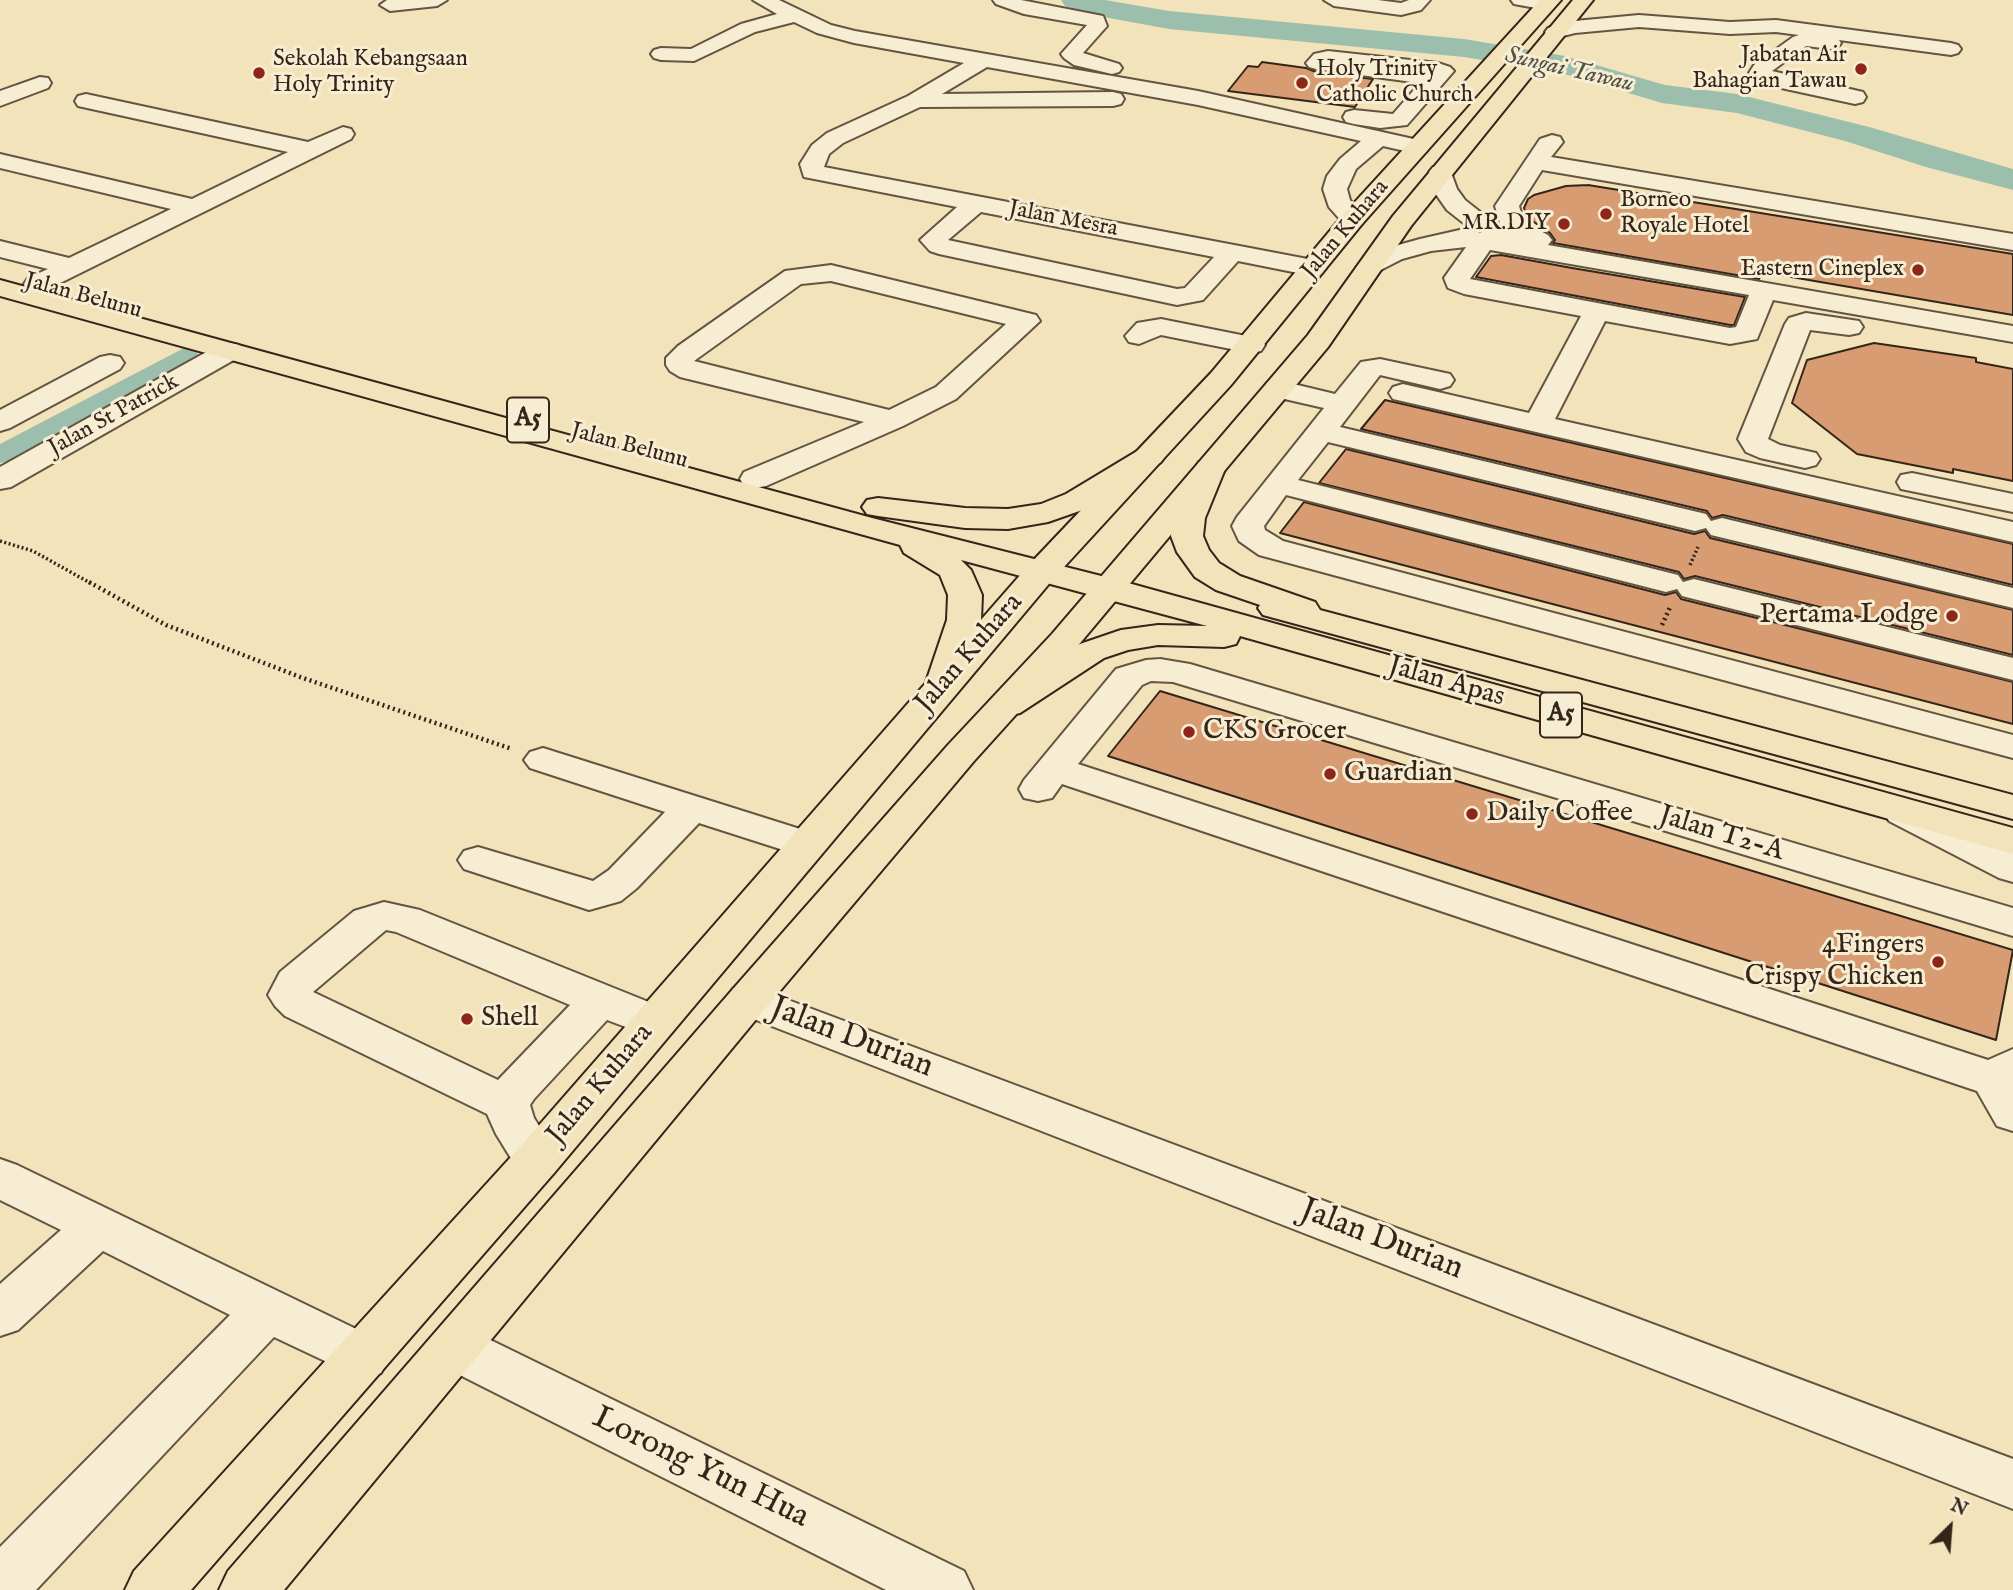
<!DOCTYPE html>
<style>
body{margin:0}
#map{position:relative;width:2013px;height:1590px;overflow:hidden;background:#f3e3ba;font-family:"IM FELL English",serif}
canvas{display:block}
.north{position:absolute;left:1915px;top:1492px;width:70px;height:70px;-webkit-text-stroke:5px #f7edd2;paint-order:stroke;rotate:25deg;font-size:19px;font-weight:700;line-height:28px;text-align:center;color:#34241a}
.north::after{content:'';display:block;margin:auto;width:24px;height:32px;background:#34241a;clip-path:polygon(50% 0,100% 100%,50% 72%,0 100%)}
</style>
<div id="map">
<canvas width="2013" height="1590"></canvas>
<div class="north">N</div>
</div>
<script>
const ctx = document.querySelector('canvas').getContext('2d');
ctx.lineJoin = 'round';
function poly(rows) {
  const path = new Path2D();
  for (const r of rows) {
    path.moveTo(r[0], r[1]);
    for (let i = 2; i < r.length; i += 2) path.lineTo(r[i], r[i + 1]);
  }
  return path;
}
function fillPath(path, color) {
  ctx.fillStyle = color;
  ctx.fill(path, 'evenodd');
}
function stroke(path, color, width, dash) {
  ctx.strokeStyle = color;
  ctx.lineWidth = width;
  ctx.lineCap = dash ? 'butt' : 'round';
  ctx.setLineDash(dash || []);
  ctx.stroke(path);
}
function label(font, color, halo, rows, align = 'center') {
  ctx.font = font + ' "IM FELL English",serif';
  ctx.lineWidth = 6;
  ctx.setLineDash([]);
  ctx.textBaseline = 'middle';
  ctx.strokeStyle = halo;
  ctx.fillStyle = color;
  for (const [text, x, y, turn = 0] of rows) {
    ctx.save();
    ctx.translate(x, y);
    ctx.rotate((+turn || 0) * Math.PI / 180);
    ctx.textAlign = isNaN(turn) ? turn : align;
    if (halo) ctx.strokeText(text, 0, 0);
    ctx.fillText(text, 0, 0);
    ctx.restore();
  }
}
fillPath(poly([
 [186,347,195,349,198,354,195,359,9,461,0,463,0,444,186,347]
]), '#9cbeac');
fillPath(poly([
 [1061,0,1105,0,1169,11,1464,39,1565,56,1665,85,1737,94,1869,127,2013,169,2013,190,1926,167,1845,141,1737,113,1662,103,1561,73,1464,57,1169,29,1098,16,1065,6,1061,0]
]), '#9cbeac');
const building = poly([
 [1262,62,1306,68,1316,72,1373,79,1355,107,1228,91,1248,66,1258,67,1262,62],
 [1588,185,2013,254,2013,315,1762,272,1759,279,1553,243,1555,240,1550,233,1528,218,1524,208,1528,199,1534,195,1566,186,1588,185],
 [1501,255,1572,268,1745,297,1734,325,1730,325,1476,277,1491,256,1501,255],
 [1874,343,1976,358,1976,362,2013,369,2013,481,1953,469,1953,473,1857,454,1792,403,1807,360,1874,343],
 [1385,400,2013,544,2013,585,1723,515,1712,518,1707,511,1361,429,1385,400],
 [1346,449,1694,534,1705,531,1710,538,2013,610,2013,655,1695,576,1684,579,1679,572,1319,483,1346,449],
 [1304,502,1665,595,1676,592,1681,599,2013,682,2013,724,1280,533,1304,502],
 [1160,691,2013,950,1996,1040,1108,756,1160,691]
]);
fillPath(building, '#d89c72');
stroke(building, '#34241a', 2);
const minor = poly([
 [387,0,447,0,437,6,390,11,380,5,387,0],
 [753,0,779,0,831,25,855,31,1198,91,1418,140,1426,142,1429,147,1426,152,1418,154,1383,146,1356,169,1347,189,1350,200,1365,219,1362,224,1353,226,1344,224,1329,207,1323,189,1327,176,1340,159,1361,141,1198,105,987,67,942,94,1113,92,1121,94,1124,99,1121,104,1113,106,920,107,843,143,829,154,824,167,1313,260,1322,263,1326,268,1322,273,1313,276,1238,261,1203,300,1177,305,939,254,930,251,920,240,957,207,804,177,800,164,812,145,827,133,908,96,964,63,854,43,817,33,794,22,755,32,694,61,661,60,654,58,651,54,654,50,661,48,691,49,741,24,777,14,753,0],
 [981,212,1214,257,1185,288,1177,289,948,240,981,212],
 [993,0,1021,0,1103,16,1107,26,1083,53,1119,64,1122,68,1119,72,1112,74,1074,65,1064,58,1061,54,1087,25,1024,14,996,4,993,0],
 [1324,0,1378,0,1401,3,1409,0,1430,0,1421,10,1401,15,1334,6,1324,0],
 [1511,0,1554,0,1557,4,1547,10,1514,4,1511,0],
 [1639,15,1730,22,1776,20,1951,43,1958,45,1961,49,1958,53,1951,55,1839,40,1841,43,1838,47,1831,49,1806,46,1772,71,1863,92,1866,97,1863,102,1855,104,1772,86,1753,77,1749,73,1754,65,1793,37,1799,35,1776,32,1730,34,1639,27,1575,33,1555,38,1548,36,1545,32,1548,28,1575,21,1639,15],
 [1328,51,1438,63,1450,67,1454,71,1407,125,1380,128,1354,124,1346,122,1343,117,1346,112,1354,110,1393,114,1420,83,1316,69,1309,67,1306,63,1314,54,1328,51],
 [40,77,48,78,51,83,48,88,0,106,0,91,40,77],
 [86,94,308,142,343,127,351,129,354,134,351,139,46,290,37,292,28,290,24,284,28,278,48,269,0,257,0,241,69,258,171,209,0,168,0,154,192,199,288,152,78,106,75,101,78,96,86,94],
 [1552,135,1560,137,1563,142,1551,157,2013,234,2013,250,1542,170,1519,206,1524,222,1548,235,1552,240,1548,245,2013,326,2013,342,1773,300,1757,339,1730,344,1605,321,1555,419,2013,522,2013,542,1393,399,1389,393,1393,387,1403,384,1529,413,1581,316,1464,294,1448,288,1444,278,1466,247,1431,251,1402,259,1369,276,1360,273,1356,268,1360,263,1384,249,1420,239,1464,229,1482,233,1466,225,1447,210,1433,190,1429,172,1433,167,1449,167,1457,189,1465,200,1484,215,1500,223,1495,206,1540,139,1552,135],
 [1490,250,1749,295,1736,327,1730,328,1470,279,1490,250],
 [831,265,1036,315,1040,321,956,399,903,426,766,486,755,488,744,486,740,479,744,472,864,422,680,377,670,371,666,365,666,358,678,346,785,271,831,265],
 [831,281,1006,324,936,387,889,410,694,361,801,284,831,281],
 [1806,313,1859,321,1863,327,1859,333,1849,335,1810,330,1768,439,1780,445,1816,453,1820,459,1816,465,1805,468,1760,458,1746,452,1738,439,1785,324,1789,318,1806,313],
 [1161,319,1261,339,1265,345,1261,351,1251,353,1161,335,1139,344,1129,342,1125,336,1137,323,1161,319],
 [229,343,239,345,243,351,239,357,11,487,0,489,0,467,219,345,229,343],
 [110,355,120,357,124,363,120,369,10,428,0,431,0,410,100,357,110,355],
 [1380,359,1450,374,1454,380,1450,386,1440,389,1380,375,1340,427,1706,514,1711,521,1722,518,2013,588,2013,608,1711,535,1706,528,1695,531,1328,442,1298,480,1678,575,1683,582,1694,579,2013,658,2013,680,1682,596,1677,589,1666,592,1286,495,1264,526,1265,530,1283,541,2013,735,2013,758,1259,555,1239,541,1232,526,1237,517,1324,408,1267,395,1263,389,1267,383,1277,380,1335,394,1361,362,1380,359],
 [1912,473,2013,494,2013,512,1901,489,1897,482,1901,475,1912,473],
 [1160,659,1190,664,2013,908,2013,936,1173,682,1151,681,1142,685,1078,764,1988,1060,2013,1049,2013,1131,1997,1126,1977,1091,1062,784,1052,798,1038,801,1024,798,1019,789,1024,780,1116,669,1146,660,1160,659],
 [543,748,819,835,825,844,819,853,805,857,699,823,637,888,621,901,589,910,464,869,458,860,464,851,478,847,593,881,609,870,665,812,530,768,524,760,530,752,543,748],
 [1903,800,1917,803,2013,852,2013,882,1999,878,1889,821,1884,812,1889,803,1903,800],
 [384,902,420,910,671,1011,677,1022,671,1033,655,1038,607,1020,534,1099,530,1105,534,1118,561,1160,554,1173,537,1178,520,1173,496,1134,487,1114,285,1016,275,1006,268,995,280,972,354,911,384,902],
 [386,930,396,932,570,1005,498,1080,313,992,386,930],
 [748,985,2013,1459,2013,1509,733,1011,726,1000,733,989,748,985],
 [0,1159,17,1165,381,1341,389,1357,381,1373,363,1379,274,1337,36,1590,0,1590,0,1547,230,1315,103,1251,18,1330,0,1336,0,1284,61,1230,0,1200,0,1159],
 [456,1326,474,1332,964,1571,973,1590,886,1590,438,1364,430,1348,438,1332,456,1326]
]);
const major = poly([
 [1540,0,1561,0,1362,224,1231,385,1053,579,554,1173,191,1590,125,1590,134,1571,520,1147,1029,565,1211,373,1344,214,1540,0],
 [1573,0,1593,0,1411,226,1328,347,1076,648,974,761,763,1011,284,1590,219,1590,228,1571,733,989,948,745,1052,634,1308,335,1393,216,1573,0]
]);
const highway = poly([
 [0,280,872,518,1121,581,2013,828,2013,854,1240,636,1236,644,1224,647,1158,645,1128,650,1104,658,1020,713,1007,716,994,713,989,705,994,697,1080,644,1121,630,1158,625,1207,626,961,560,971,570,982,595,981,620,961,685,956,693,943,696,930,693,925,685,947,620,948,595,940,575,904,553,900,545,0,296,0,280],
 [1150,447,1161,450,1165,456,1161,462,1088,508,1048,522,1008,529,965,528,878,516,867,514,862,507,867,500,878,498,965,508,1008,509,1041,504,1066,494,1139,450,1150,447],
 [1210,460,1221,462,1225,469,1205,518,1203,536,1209,550,1219,563,1240,576,1315,602,1320,610,2013,795,2013,819,1263,615,1258,608,1260,605,1216,590,1195,577,1177,552,1171,536,1173,518,1195,469,1199,462,1210,460]
]);
stroke(minor, '#645442', 4);
stroke(major, '#34241a', 4);
stroke(highway, '#34241a', 4);
stroke(poly([
 [0,541,33,551,92,584],
 [1690,565,1698,547]
]), '#34241a', 3.5, [2, 2.5]);
stroke(poly([
 [89,582,166,625,300,677,512,749],
 [1662,625,1671,605]
]), '#34241a', 4.5, [2, 3.5]);
fillPath(minor, '#f7edd2');
fillPath(major, '#f3e3ba');
fillPath(highway, '#f3e3ba');
for (const [x, y, r, color] of [
 [1861,69,7,"#8f2418"],
 [259,73,7,"#8f2418"],
 [1302,83,7,"#8f2418"],
 [1606,214,7,"#8f2418"],
 [1564,224,7,"#8f2418"],
 [1918,270,7,"#8f2418"],
 [1952,616,7,"#8f2418"],
 [1189,732,7,"#8f2418"],
 [1330,774,7,"#8f2418"],
 [1472,814,7,"#8f2418"],
 [1938,962,7,"#8f2418"],
 [467,1019,7,"#8f2418"]
]) {
  const dot = new Path2D();
  dot.arc(x, y, r, 0, 2 * Math.PI);
  ctx.fillStyle = color;
  ctx.fill(dot);
  stroke(dot, '#f7edd2', 2.5);
}
label('23px', '#34241a', '#f7edd2', [
 ["Jabatan Air",1847,56],
 ["Bahagian Tawau",1847,82],
 ["Sekolah Kebangsaan",273,60,"left"],
 ["Holy Trinity",273,86,"left"],
 ["Holy Trinity",1316,70,"left"],
 ["Catholic Church",1316,96,"left"],
 ["Borneo",1620,201,"left"],
 ["Royale Hotel",1620,227,"left"],
 ["MR.DIY",1550,224],
 ["Eastern Cineplex",1904,270]
], 'right');
label('23px', '#34241a', '#f7edd2', [
 ["Jalan Mesra",1063,220,11],
 ["Jalan Kuhara",1346,230,-50],
 ["Jalan Belunu",83,297,15],
 ["Jalan St Patrick",114,416,-29],
 ["Jalan Belunu",629,447,15]
]);
label('italic 24px', '#535246', '#f7edd2', [
 ["Sungai Tawau",1569,71,13]
]);
for (const [x, y, w] of [
 [528,420,42],
 [1561,715,42]
]) {
  const box = new Path2D();
  box.roundRect(x - w / 2, y - 22.5, w, 45, 5);
  ctx.fillStyle = '#f7edd2';
  ctx.fill(box);
  stroke(box, '#34241a', 2);
}
label('bold 26px', '#34241a', null, [
 ["A5",528,420],
 ["A5",1561,715]
]);
label('28px', '#34241a', '#f7edd2', [
 ["Pertama Lodge",1938,616,"right"],
 ["CKS Grocer",1203,732],
 ["Guardian",1344,774],
 ["Daily Coffee",1486,814],
 ["4Fingers",1924,946,"right"],
 ["Crispy Chicken",1924,978,"right"],
 ["Shell",481,1019]
], 'left');
label('28px', '#34241a', '#f7edd2', [
 ["Jalan Kuhara",970,654,-49],
 ["Jalan Apas",1446,683,16],
 ["Jalan T2-A",1721,835,17],
 ["Jalan Kuhara",601,1085,-50]
]);
label('33px', '#34241a', '#f7edd2', [
 ["Jalan Durian",851,1039,21],
 ["Jalan Durian",1381,1241,21],
 ["Lorong Yun Hua",700,1469,26]
]);
</script>
